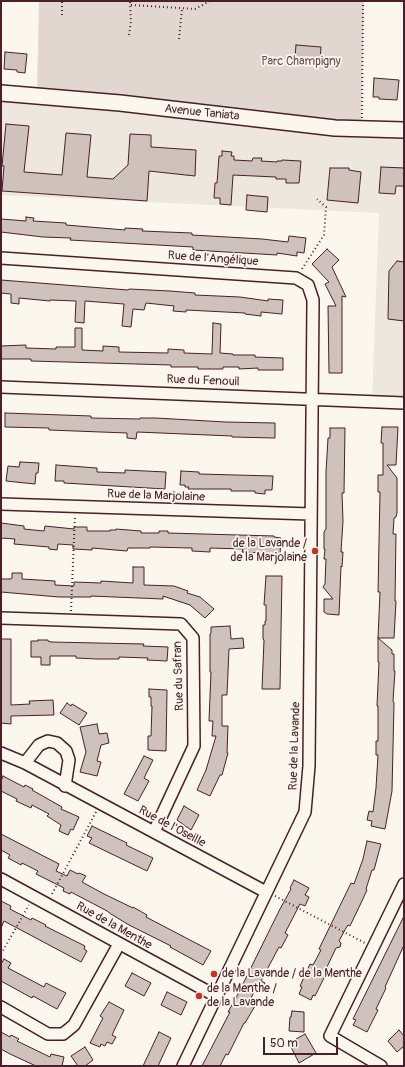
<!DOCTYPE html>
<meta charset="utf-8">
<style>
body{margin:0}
#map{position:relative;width:405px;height:1067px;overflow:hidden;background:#fbf7ec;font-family:Pangolin,sans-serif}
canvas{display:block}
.frame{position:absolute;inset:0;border:2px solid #4a1f2b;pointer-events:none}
.scale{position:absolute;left:263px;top:1037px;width:75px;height:18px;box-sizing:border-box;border:2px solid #4a1f2b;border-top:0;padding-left:5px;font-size:12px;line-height:14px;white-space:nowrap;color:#4a1f2b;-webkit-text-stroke:3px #fbf7ec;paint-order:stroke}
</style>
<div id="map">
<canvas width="405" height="1067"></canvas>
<div class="frame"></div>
<div class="scale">50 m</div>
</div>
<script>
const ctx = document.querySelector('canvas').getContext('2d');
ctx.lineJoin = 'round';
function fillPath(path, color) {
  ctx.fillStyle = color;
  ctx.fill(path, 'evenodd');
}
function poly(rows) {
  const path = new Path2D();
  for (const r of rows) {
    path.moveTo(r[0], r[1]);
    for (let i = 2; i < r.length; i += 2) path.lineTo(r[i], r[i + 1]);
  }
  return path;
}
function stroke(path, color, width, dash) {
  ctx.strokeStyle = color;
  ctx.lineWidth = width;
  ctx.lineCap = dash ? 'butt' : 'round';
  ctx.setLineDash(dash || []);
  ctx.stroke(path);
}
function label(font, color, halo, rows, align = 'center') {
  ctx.font = font + ' Pangolin,sans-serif';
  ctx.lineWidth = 3.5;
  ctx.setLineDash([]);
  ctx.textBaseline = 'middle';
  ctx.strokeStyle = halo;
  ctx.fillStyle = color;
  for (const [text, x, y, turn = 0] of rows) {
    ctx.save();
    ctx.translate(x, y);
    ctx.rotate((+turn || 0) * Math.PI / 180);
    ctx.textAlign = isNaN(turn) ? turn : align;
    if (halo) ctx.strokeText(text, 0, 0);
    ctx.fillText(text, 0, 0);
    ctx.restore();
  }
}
fillPath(poly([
 [1,94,404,132,404,403,372,401,379,213,1,195]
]), '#eee7de');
fillPath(poly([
 [39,1,364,1,361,130,37,96]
]), '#e2d7d0');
const building = poly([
 [296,45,321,47,320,60,314,59,314,62,305,62,306,58,295,58,296,45],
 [5,52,27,54,25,73,17,72,17,70,4,69,5,52],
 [374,78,399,80,397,100,379,99,379,97,373,97,374,78],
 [6,124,29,126,24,172,62,175,66,133,91,135,87,177,113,179,128,165,130,134,151,135,151,147,196,150,195,176,149,171,147,201,2,191,4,166,2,166,6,124],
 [222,151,232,152,231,156,234,156,234,160,252,161,253,158,262,158,261,161,277,162,277,161,282,161,282,160,301,161,299,183,286,183,286,179,276,179,276,177,233,175,231,205,220,204,220,198,214,198,215,183,217,183,219,156,222,156,222,151],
 [381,167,404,168,404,186,396,186,395,194,379,193,381,167],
 [330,168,349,168,349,170,361,172,358,203,327,200,330,168],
 [247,195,268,197,267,212,246,210,247,195],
 [26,217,34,218,33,221,66,223,66,225,125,230,125,228,143,229,142,231,192,233,192,235,262,239,288,242,289,236,306,238,304,253,297,252,297,256,277,253,277,255,193,250,193,247,70,240,71,238,43,237,1,232,1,219,26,221,26,217],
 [327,249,339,260,332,267,346,297,342,296,342,373,329,373,328,306,336,306,325,284,329,282,312,264,327,249],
 [397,261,404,262,404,321,388,319,389,271,397,261],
 [1,280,128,290,129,289,170,291,195,293,195,295,240,297,268,301,268,299,283,300,282,314,261,312,261,316,245,314,245,313,186,310,186,312,173,311,174,306,146,303,144,310,133,309,131,327,122,326,124,304,85,301,84,323,75,322,76,301,50,300,50,301,19,298,19,304,11,303,11,294,1,293,1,280],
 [213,323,221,324,220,353,233,354,233,355,255,355,255,357,283,358,283,370,258,370,258,368,239,369,239,367,223,367,223,369,198,369,198,367,171,367,171,365,31,361,31,359,1,359,1,346,26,345,26,348,56,349,56,347,75,347,75,328,82,328,82,350,103,351,103,346,119,347,119,352,168,353,168,349,184,350,184,353,212,354,213,323],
 [5,413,91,416,91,418,140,419,140,418,156,418,225,422,275,423,275,438,232,437,232,436,208,435,137,432,136,439,127,438,127,433,49,430,49,428,5,427,5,413],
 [382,427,398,427,396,465,387,465,397,478,397,513,396,517,394,518,393,534,396,534,395,601,396,601,394,638,378,638,380,592,378,592,380,492,378,492,378,475,383,475,383,443,381,443,382,427],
 [330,428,345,428,344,493,342,493,343,521,341,552,343,552,342,567,341,566,339,615,327,614,324,612,324,599,333,599,323,587,325,584,326,559,324,559,325,549,324,549,324,532,326,529,326,472,328,438,330,438,330,428],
 [20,462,39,463,38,473,36,473,35,484,6,481,8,466,19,467,20,462],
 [56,465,97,468,97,472,125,473,125,470,166,472,165,489,64,483,64,481,55,481,56,465],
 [181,471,199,472,199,474,273,476,272,490,265,490,265,494,255,493,255,491,231,491,231,489,188,489,189,487,185,487,185,485,180,485,181,471],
 [1,523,24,526,24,529,44,531,45,526,74,529,74,527,87,527,87,531,110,531,110,530,116,530,116,529,141,531,141,533,159,533,159,531,168,531,168,533,274,536,274,537,281,538,280,554,242,552,243,549,210,548,210,552,192,551,192,548,150,547,150,548,128,548,127,551,92,548,92,550,73,549,73,545,58,544,57,550,49,549,49,547,14,544,15,539,1,538,1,523],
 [133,567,144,567,144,585,174,586,188,591,187,593,200,597,214,609,205,618,190,605,163,596,163,599,91,596,91,597,59,597,1,592,1,579,11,579,12,578,12,573,22,573,22,579,55,581,55,585,74,586,74,582,101,583,101,581,133,583,133,567],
 [266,576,282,576,280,689,262,689,264,640,263,639,263,625,265,625,265,621,266,621,266,605,264,605,266,576],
 [230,626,231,639,243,638,244,648,229,649,227,695,222,695,222,726,228,726,227,753,228,753,222,775,220,775,210,796,197,790,206,770,216,736,212,736,213,721,209,721,211,672,210,672,210,634,211,633,211,627,230,626],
 [378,638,392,650,392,654,394,654,394,671,395,671,393,701,394,703,392,791,385,829,371,826,372,821,367,820,369,811,373,812,376,788,378,755,376,755,376,741,378,741,378,706,377,706,379,662,378,662,378,638],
 [1,639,11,639,11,705,30,704,29,701,53,700,54,715,11,716,11,724,1,723,1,639],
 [38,640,48,640,48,641,51,642,144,644,143,646,168,647,167,661,147,660,148,658,119,657,119,659,96,659,76,658,76,656,50,656,50,665,41,665,41,657,31,657,31,641,38,641,38,640],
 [149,689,167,690,166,751,148,750,148,736,151,736,152,706,151,706,151,697,149,697,149,689],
 [67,703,71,706,72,704,87,713,79,725,60,713,67,703],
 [97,724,99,734,107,733,109,743,101,745,97,761,101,762,97,776,80,772,86,752,80,727,97,724],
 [144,756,153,760,144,778,149,781,138,801,124,794,144,756],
 [3,776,24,787,25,785,33,789,32,790,62,807,61,809,79,817,73,830,71,829,68,835,59,831,61,825,47,816,49,814,32,805,31,808,16,801,17,799,1,791,1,781,3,776],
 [184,806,199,815,191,830,177,820,184,806],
 [92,826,127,843,126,845,153,858,147,871,89,843,92,838,87,836,92,826],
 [1,834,59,864,56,871,67,876,70,870,78,874,79,873,86,876,82,882,104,894,133,908,133,907,147,915,146,917,211,951,203,965,170,947,171,946,129,925,111,914,107,911,71,892,70,894,63,891,64,888,36,874,38,871,22,863,21,865,8,858,10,855,1,850,1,834],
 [367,841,381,844,374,870,372,870,366,889,367,890,361,903,350,926,348,925,346,928,339,941,341,943,340,947,336,948,326,969,328,970,315,996,313,995,311,1000,299,994,302,987,300,986,310,964,313,965,321,950,319,949,351,883,354,884,363,859,367,841],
 [294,880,309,888,305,895,309,897,305,906,300,904,285,933,288,935,281,948,279,947,261,981,265,983,262,990,256,987,249,1003,255,1006,245,1023,244,1023,228,1055,226,1054,220,1066,202,1066,230,1012,228,1012,237,996,280,909,291,889,290,888,294,880],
 [1,901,11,906,10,909,31,920,32,918,46,925,45,926,85,946,84,949,87,951,81,962,4,921,1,928,1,901],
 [404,916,404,945,385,987,386,988,376,1009,378,1010,367,1032,353,1025,356,1020,353,1019,404,916],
 [4,959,11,963,8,968,44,987,46,983,66,993,57,1009,33,996,32,998,1,981,1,964,4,959],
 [132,973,151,983,144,996,125,986,132,973],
 [167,992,187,1002,181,1015,161,1005,167,992],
 [109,1002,124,1010,112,1035,116,1037,112,1044,107,1042,105,1046,101,1044,100,1047,90,1043,103,1018,100,1016,109,1002],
 [292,1011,304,1012,304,1032,289,1031,290,1017,291,1017,292,1011],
 [399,1030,404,1036,404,1046,397,1052,388,1041,399,1030],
 [1,1032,10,1037,11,1035,19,1039,17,1041,50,1057,51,1054,64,1057,62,1066,36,1066,10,1054,1,1049,1,1032],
 [159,1032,171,1038,158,1066,143,1066,159,1032],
 [305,1034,316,1053,299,1063,289,1043,305,1034],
 [85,1047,93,1060,85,1066,78,1066,71,1056,85,1047]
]);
fillPath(building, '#cfc2bc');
stroke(building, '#4a1f2b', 1);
const minor = poly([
 [1,258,296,278,308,285,313,300,309,766,305,812,183,1066],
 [1,387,404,403],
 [1,504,311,514],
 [1,618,181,624,193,638,194,746,154,832],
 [1,753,25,763,266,892],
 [25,763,39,745,48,741,57,743,66,751,69,760,65,786],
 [1,879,216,996],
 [1,1007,48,1034,63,1034,74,1025,119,944],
 [381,1066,330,1036,404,884]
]);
const secondary = poly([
 [1,93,120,103,335,128,404,130]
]);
stroke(minor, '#4a1f2b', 14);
stroke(secondary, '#4a1f2b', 18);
stroke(poly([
 [131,5,195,9,210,1],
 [62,15,62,1],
 [129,35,131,21,130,1],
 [179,39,182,9],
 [362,118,363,1],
 [302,269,324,235,326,207,317,199],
 [71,611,75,516],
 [52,894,96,812],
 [275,896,365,943],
 [1,954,29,905]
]), '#4a1f2b', 2, [1, 3]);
stroke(minor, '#fbf7ec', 11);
stroke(secondary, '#fbf7ec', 15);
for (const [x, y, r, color] of [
 [315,551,4,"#c8321e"],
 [214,974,4,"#c8321e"],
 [199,996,4,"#c8321e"]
]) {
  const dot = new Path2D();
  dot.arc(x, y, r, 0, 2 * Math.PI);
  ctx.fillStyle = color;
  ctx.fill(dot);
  stroke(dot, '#fbf7ec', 1.5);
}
label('12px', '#704d54', '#fbf7ec', [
 ["Parc Champigny",301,62]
]);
label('12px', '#4a1f2b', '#fbf7ec', [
 ["Avenue Taniata",202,113,6],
 ["Rue de l'Angélique",213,259,4],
 ["Rue du Fenouil",203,381,2],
 ["Rue de la Marjolaine",156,496,2],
 ["Rue du Safran",179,676,-92],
 ["Rue de la Lavande",295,746,-88],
 ["Rue de l'Oseille",172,827,28],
 ["Rue de la Menthe",114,926,29]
]);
label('12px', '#4a1f2b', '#fbf7ec', [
 ["de la Lavande /",307,544,"right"],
 ["de la Marjolaine",307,558,"right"],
 ["de la Lavande / de la Menthe",222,974],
 ["de la Menthe /",207,989],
 ["de la Lavande",207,1003]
], 'left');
</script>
